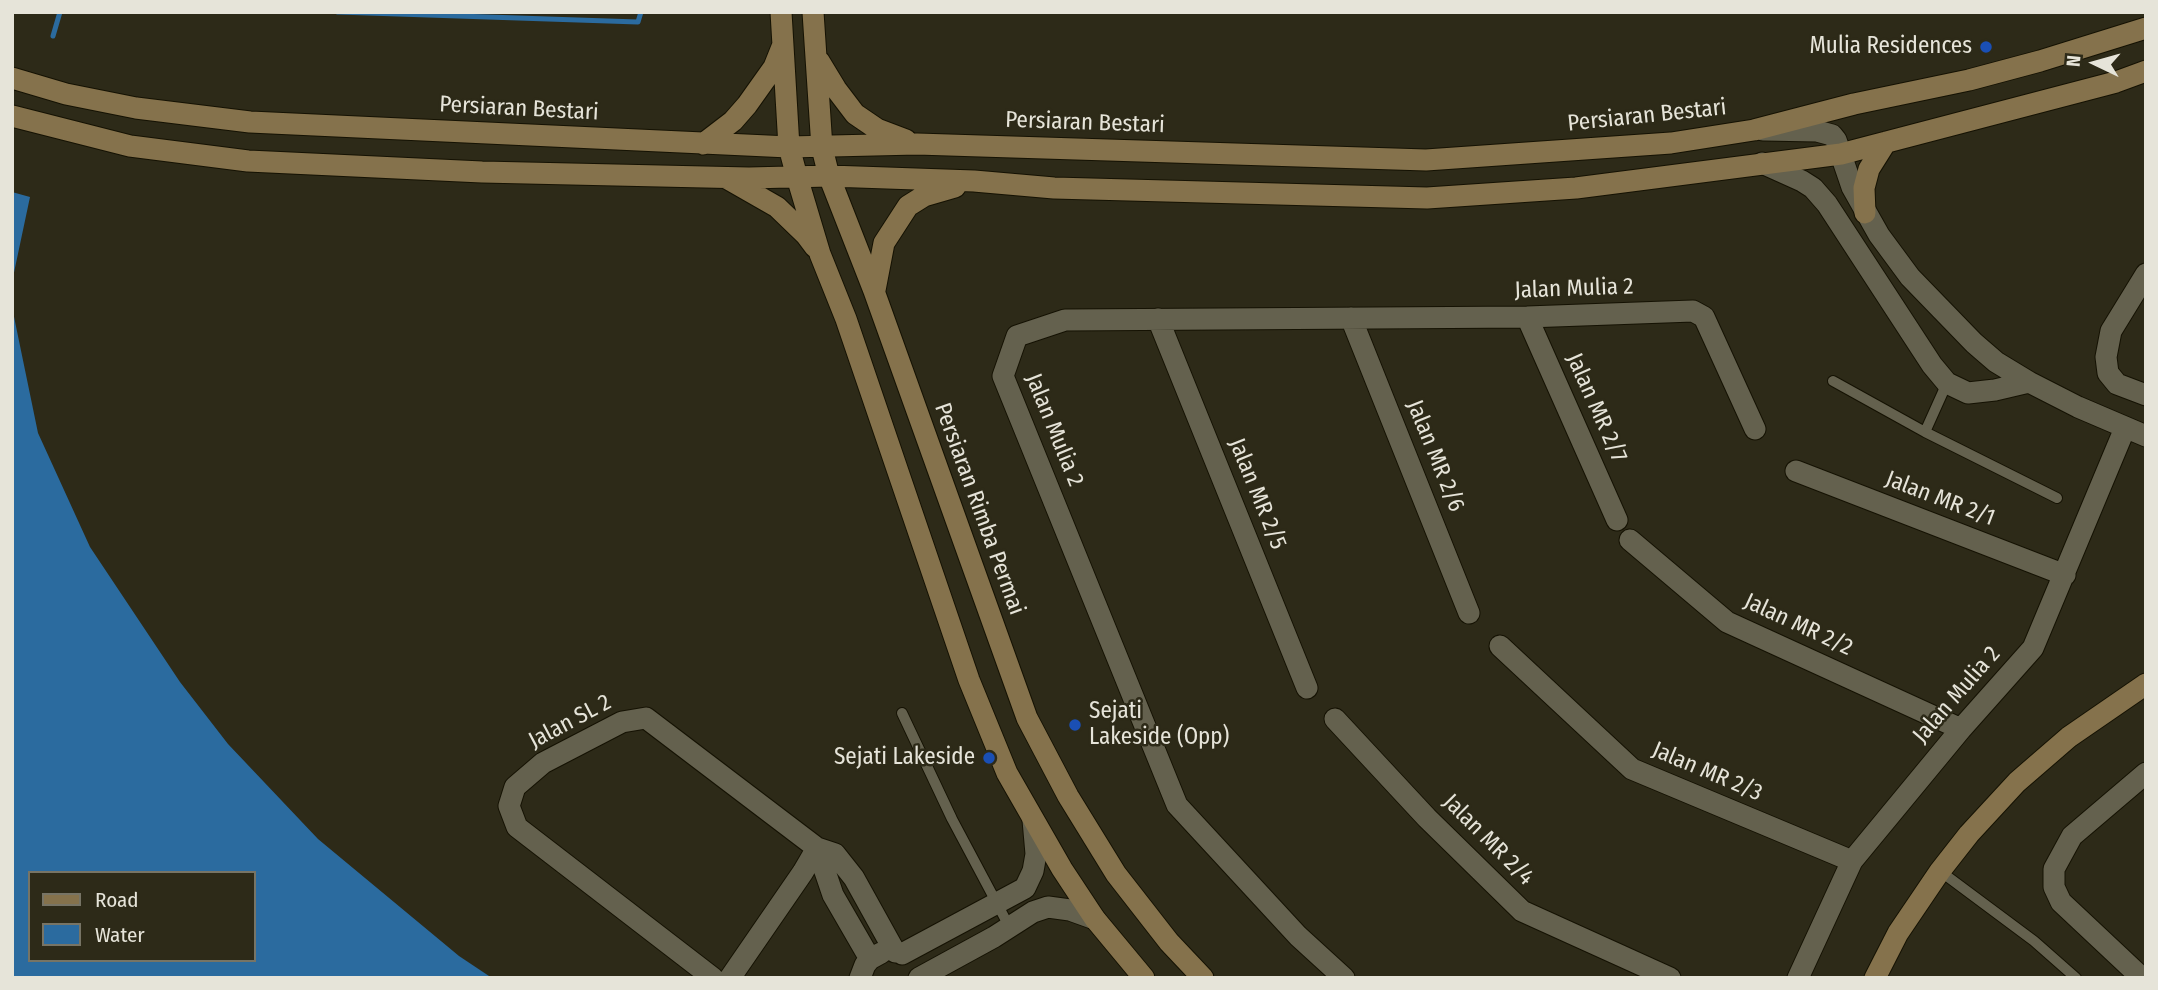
<!DOCTYPE html>
<style>
body{margin:0}
#map{position:relative;width:2158px;height:990px;overflow:hidden;background:#2d2a18;font-family:"Fira Sans Condensed",sans-serif}
canvas{display:block}
.frame{position:absolute;inset:0;border:14px solid #e6e4d9;pointer-events:none}
.legend{position:absolute;left:28px;top:871px;width:228px;height:91px;box-sizing:border-box;background:#2d2a18;border:2px solid #777465;margin:0;padding:9px 12px;list-style:none;font-size:21px;color:#e6e4d9}
.legend li{display:flex;align-items:center;gap:14px;height:35px}
.legend b{width:35px;border:2px solid #777465}
.north{position:absolute;left:2060px;top:28px;width:70px;height:70px;-webkit-text-stroke:5px #2d2a18;paint-order:stroke;rotate:275deg;font-size:19px;font-weight:700;line-height:28px;text-align:center;color:#e6e4d9}
.north::after{content:'';display:block;margin:auto;width:24px;height:32px;background:#e6e4d9;clip-path:polygon(50% 0,100% 100%,50% 72%,0 100%)}
</style>
<div id="map">
<canvas width="2158" height="990"></canvas>
<div class="frame"></div>
<ul class="legend">
<li><b style="height:9px;background:#85724c"></b>Road</li>
<li><b style="height:19px;background:#2b6b9f"></b>Water</li>
</ul>
<div class="north">N</div>
</div>
<script>
const ctx = document.querySelector('canvas').getContext('2d');
ctx.lineJoin = 'round';
function fillPath(path, color) {
  ctx.fillStyle = color;
  ctx.fill(path, 'evenodd');
}
function poly(rows) {
  const path = new Path2D();
  for (const r of rows) {
    path.moveTo(r[0], r[1]);
    for (let i = 2; i < r.length; i += 2) path.lineTo(r[i], r[i + 1]);
  }
  return path;
}
function stroke(path, color, width, dash) {
  ctx.strokeStyle = color;
  ctx.lineWidth = width;
  ctx.lineCap = dash ? 'butt' : 'round';
  ctx.setLineDash(dash || []);
  ctx.stroke(path);
}
function label(font, color, halo, rows, align = 'center') {
  ctx.font = font + ' "Fira Sans Condensed",sans-serif';
  ctx.lineWidth = 5;
  ctx.setLineDash([]);
  ctx.textBaseline = 'middle';
  ctx.strokeStyle = halo;
  ctx.fillStyle = color;
  for (const [text, x, y, turn = 0] of rows) {
    ctx.save();
    ctx.translate(x, y);
    ctx.rotate((+turn || 0) * Math.PI / 180);
    ctx.textAlign = isNaN(turn) ? turn : align;
    if (halo) ctx.strokeText(text, 0, 0);
    ctx.fillText(text, 0, 0);
    ctx.restore();
  }
}
fillPath(poly([
 [12,192,30,197,12,282],
 [12,307,38,433,90,547,180,682,228,744,318,839,459,956,492,978,12,978],
 [30,873,254,873,254,960,30,960]
]), '#2b6b9f');
stroke(poly([
 [338,12,638,22,641,12],
 [53,36,60,12]
]), '#2b6b9f', 5);
const lane = poly([
 [1833,381,1925,432,2057,498],
 [1925,432,1947,383],
 [902,713,952,819,1010,928],
 [1940,871,2034,941,2076,978]
]);
const street = poly([
 [1763,130,1817,131,1832,135,1836,140,1852,187,1879,235,1910,277,1974,343,1996,362,2029,382,2078,407,2146,436],
 [1762,163,1802,181,1813,188,1827,204,1932,365,1947,383,1968,393,1995,390,2029,382],
 [2146,274,2111,331,2106,357,2108,373,2117,384,2146,395],
 [1527,317,1617,520],
 [1351,318,1469,613],
 [1158,319,1307,688],
 [1796,471,2065,575],
 [1630,540,1727,622,1961,729],
 [1500,646,1632,769,1852,861],
 [1335,719,1427,818,1522,911,1670,978],
 [817,848,833,895,870,959],
 [902,954,1025,888,1033,871,1036,854,1033,820],
 [713,978,517,827,509,806,515,787,543,763,622,722,646,718,817,848,835,854,854,878,895,952],
 [730,978,803,872,817,848],
 [860,978,865,965,870,959,881,953],
 [919,978,994,937,1033,912,1048,907,1070,910,1095,919],
 [1344,978,1298,936,1177,805,1003,376,1017,336,1065,320,1527,317,1693,311,1704,317,1755,429],
 [1798,978,1852,861,1961,729,2033,648,2125,428],
 [2142,978,2061,902,2054,887,2054,869,2072,836,2146,773]
]);
const secondary = poly([
 [781,12,789,147,797,177,820,254,846,319,969,680,1007,773,1062,869,1095,919,1144,978],
 [813,12,822,148,829,176,874,291,1027,718,1068,796,1116,874,1169,942,1203,978],
 [819,61,836,89,855,114,877,129,906,140],
 [12,78,66,94,136,108,250,122,789,147,917,144,1426,160,1671,143,1754,130,1854,104,1969,80,2040,61,2146,28],
 [12,116,130,146,248,161,482,172,749,178,829,176,974,181,1054,188,1427,198,1576,188,1841,154,2116,82,2146,71],
 [703,144,733,121,747,105,774,67,782,47],
 [728,179,777,207,806,235,815,247],
 [1865,213,1864,188,1869,169,1886,142],
 [875,290,884,243,908,206,924,196,955,187],
 [1875,978,1898,933,1940,871,1969,834,2017,782,2069,737,2146,684]
]);
stroke(lane, '#151203', 12);
stroke(street, '#151203', 23);
stroke(secondary, '#151203', 23);
stroke(lane, '#64614e', 10);
stroke(street, '#64614e', 21);
stroke(secondary, '#85724c', 21);
for (const [x, y, r, color] of [
 [1986,47,7,"#1a4fb4"],
 [1075,725,7,"#1a4fb4"],
 [989,758,7,"#1a4fb4"]
]) {
  const dot = new Path2D();
  dot.arc(x, y, r, 0, 2 * Math.PI);
  ctx.fillStyle = color;
  ctx.fill(dot);
  stroke(dot, '#2d2a18', 2.5);
}
label('23px', '#e6e4d9', '#2d2a18', [
 ["Mulia Residences",1972,47],
 ["Sejati",1089,712,"left"],
 ["Lakeside (Opp)",1089,738,"left"],
 ["Sejati Lakeside",975,758]
], 'right');
label('23px', '#e6e4d9', '#2d2a18', [
 ["Persiaran Bestari",519,109,3],
 ["Persiaran Bestari",1647,116,-6],
 ["Persiaran Bestari",1085,123,2],
 ["Jalan Mulia 2",1574,289,-2],
 ["Jalan MR 2/7",1596,408,66],
 ["Jalan Mulia 2",1054,430,68],
 ["Jalan MR 2/6",1435,456,68],
 ["Jalan MR 2/5",1257,494,68],
 ["Jalan MR 2/1",1940,499,21],
 ["Persiaran Rimba Permai",979,509,70],
 ["Jalan MR 2/2",1798,625,25],
 ["Jalan Mulia 2",1957,695,-49],
 ["Jalan SL 2",570,722,-28],
 ["Jalan MR 2/3",1707,772,23],
 ["Jalan MR 2/4",1488,840,45]
]);
</script>
